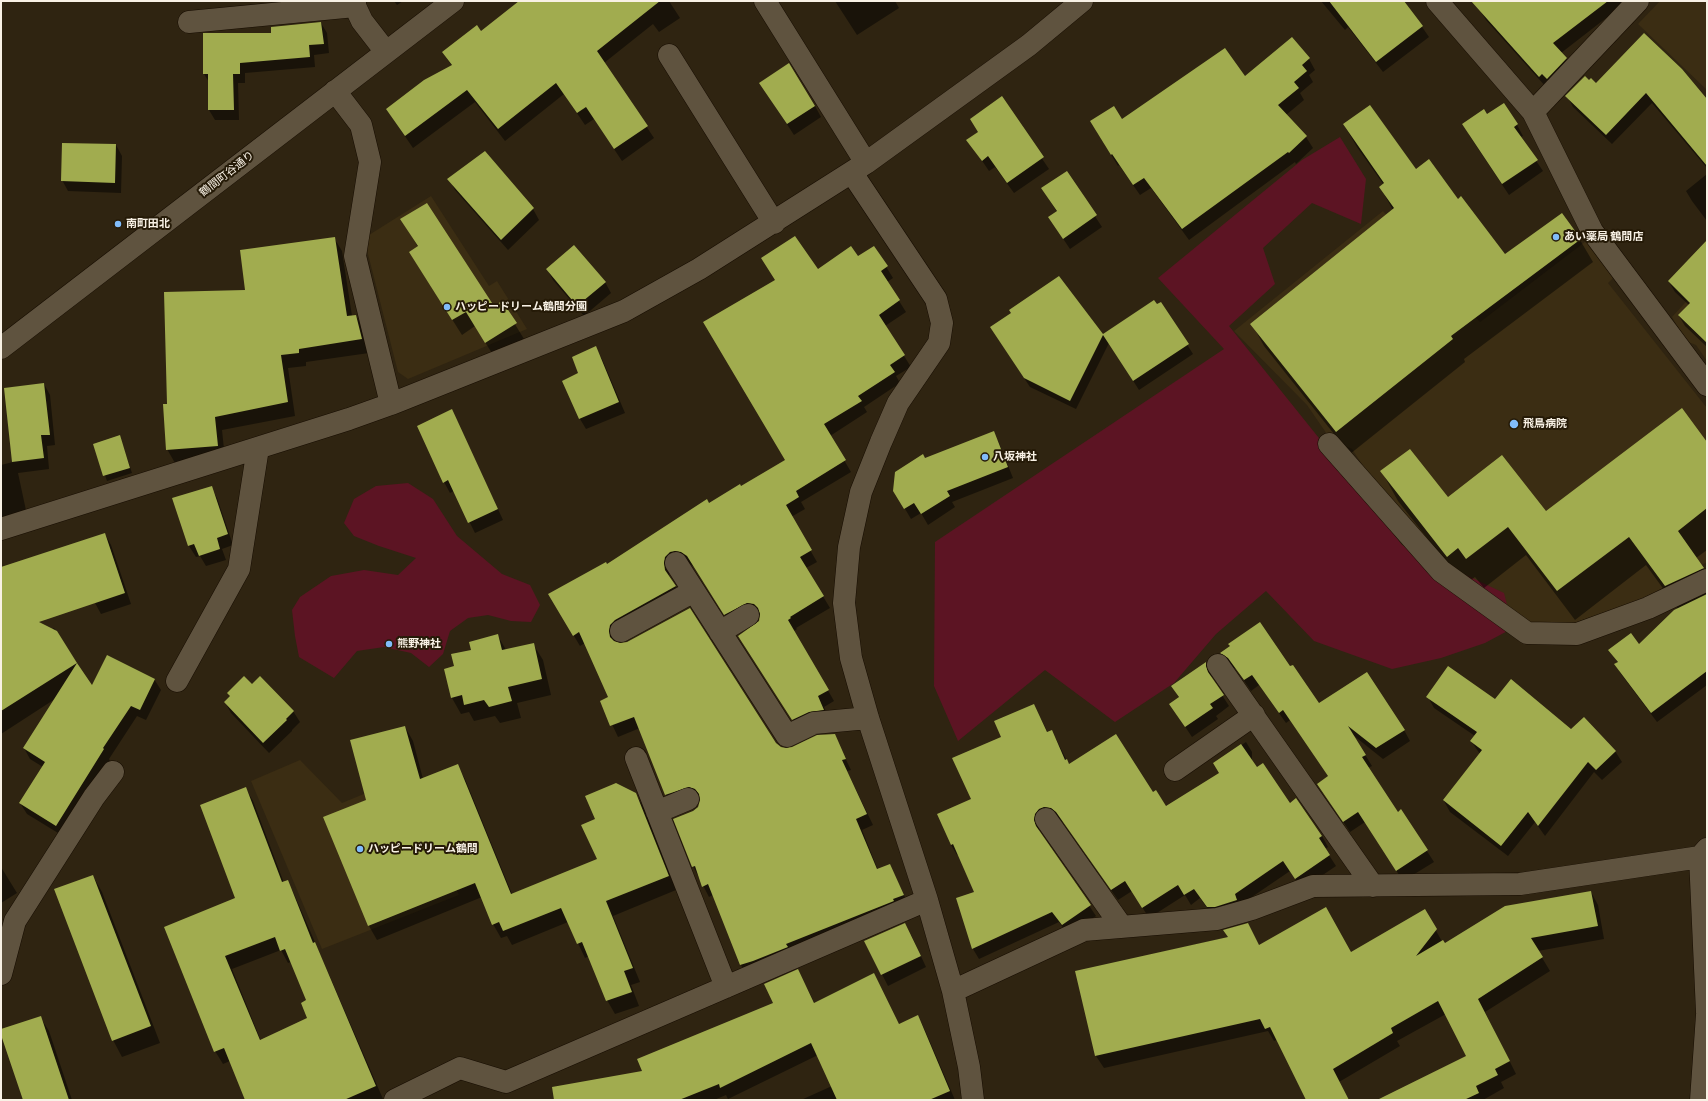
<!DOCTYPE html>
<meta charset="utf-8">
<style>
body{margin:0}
#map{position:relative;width:1708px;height:1101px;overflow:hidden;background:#2f2411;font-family:Cabin,sans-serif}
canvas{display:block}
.frame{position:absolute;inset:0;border:2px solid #f8f1e5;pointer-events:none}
</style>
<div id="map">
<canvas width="1708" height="1101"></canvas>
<div class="frame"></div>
</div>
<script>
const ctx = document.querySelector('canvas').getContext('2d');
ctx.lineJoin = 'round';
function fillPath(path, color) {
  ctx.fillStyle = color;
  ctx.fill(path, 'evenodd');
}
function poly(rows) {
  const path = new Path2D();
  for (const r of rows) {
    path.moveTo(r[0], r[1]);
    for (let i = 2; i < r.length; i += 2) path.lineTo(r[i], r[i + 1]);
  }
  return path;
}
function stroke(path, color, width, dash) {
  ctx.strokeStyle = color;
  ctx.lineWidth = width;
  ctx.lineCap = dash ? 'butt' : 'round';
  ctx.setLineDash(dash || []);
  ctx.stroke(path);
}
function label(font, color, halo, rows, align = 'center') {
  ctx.font = font + ' Cabin,"Noto Sans JP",sans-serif';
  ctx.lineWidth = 4;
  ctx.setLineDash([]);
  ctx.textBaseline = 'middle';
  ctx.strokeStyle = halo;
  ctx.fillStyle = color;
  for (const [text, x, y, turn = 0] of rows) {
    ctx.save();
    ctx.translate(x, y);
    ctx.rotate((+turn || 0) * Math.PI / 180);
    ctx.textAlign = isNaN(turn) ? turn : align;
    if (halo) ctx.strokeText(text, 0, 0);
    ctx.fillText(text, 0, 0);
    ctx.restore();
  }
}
fillPath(poly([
 [1660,1,1707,1,1707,90,1638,24],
 [431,196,489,286,497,281,527,329,408,379,398,372,367,250,369,235],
 [1383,211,1480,322,1586,241,1614,277,1608,283,1707,408,1707,562,1642,600,1574,623,1530,623,1443,561,1373,481,1352,449,1331,440,1307,405,1234,331],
 [1707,279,1707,361,1696,345,1686,341,1672,317],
 [300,760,342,803,412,774,459,895,322,949,251,781]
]), '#3b2d13');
fillPath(poly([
 [1340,137,1366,179,1361,224,1312,203,1263,248,1275,284,1229,326,1347,473,1402,545,1504,593,1513,628,1485,643,1441,658,1392,669,1314,641,1266,591,1216,634,1174,683,1115,722,1045,670,958,741,934,686,935,542,1224,349,1158,278,1302,160],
 [408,483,433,499,457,536,502,574,530,585,540,605,531,622,511,621,488,615,468,618,450,631,443,654,429,667,411,653,384,647,357,651,334,678,299,657,295,636,292,610,300,597,331,576,364,570,398,575,416,558,379,546,354,536,344,523,354,499,376,486]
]), '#5c1423');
fillPath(poly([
 [394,1,403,1,397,5],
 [520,1,669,1,680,18,659,32,653,24,604,63,654,138,622,161,594,119,585,125,564,94,505,141,475,102,413,148,387,110,452,66,443,53,481,33],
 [835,1,895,1,899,8,857,35],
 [1321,1,1404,1,1429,37,1383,72,1348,27,1345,30],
 [1488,1,1628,1,1561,53,1566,58,1573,69,1546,87,1486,20,1479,9],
 [321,23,327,33,329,53,314,55,315,67,245,73,245,83,238,83,239,120,215,120,209,110,209,82,204,74,273,34],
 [1309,59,1315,70,1309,75,1313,82,1300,93,1304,100,1286,115,1306,137,1313,148,1296,164,1295,162,1189,240,1151,188,1140,195,1119,165,1118,166,1097,132,1121,120,1245,78],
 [1589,81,1596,84,1707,101,1707,168,1652,103,1612,144,1573,107,1567,96],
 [767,94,815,106,821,117,794,135],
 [1001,98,1049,169,1014,193,995,167,989,171,968,140,979,132],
 [1487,116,1517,125,1523,136,1520,137,1543,171,1509,195,1469,135],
 [1344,125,1416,170,1457,200,1505,255,1562,214,1580,240,1593,262,1464,359,1465,362,1350,454,1264,346,1252,324,1393,210,1380,187,1384,185,1357,147],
 [116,145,122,156,121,193,68,191,62,180],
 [1066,172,1102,227,1070,249,1056,228,1057,212,1042,188],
 [1707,174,1707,221,1692,201,1686,191],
 [449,179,533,209,539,220,508,250,455,190],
 [402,220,494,308,502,303,524,339,495,358,475,326,462,335,410,253,418,247],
 [334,238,342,251,352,316,356,316,364,329,369,353,306,362,306,366,288,368,295,416,222,430,225,459,175,463,167,449,168,405,247,291],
 [1707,241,1707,347,1685,326,1679,316,1689,305,1675,292,1669,282],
 [874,247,893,278,887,282,906,312,885,326,911,367,896,376,900,383,864,407,867,412,830,436,851,472,801,502,805,509,791,517,817,562,806,568,830,608,796,628,797,629,794,631,834,701,824,707,829,720,799,730,745,647,760,622,761,615,754,613,731,625,694,567,689,563,671,568,669,575,682,598,616,636,614,643,780,748,786,749,834,735,851,770,847,771,873,825,862,830,878,870,890,865,909,906,747,976,741,965,713,895,709,897,693,866,693,811,698,807,701,799,696,797,672,805,666,795,640,728,618,737,601,701,609,698,585,643,580,646,549,594,607,566,709,504,741,487,786,460,817,270,858,258],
 [547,269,605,282,611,293,584,316,553,280],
 [1154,301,1157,306,1161,303,1193,354,1139,390,1109,343,1076,409,1030,387,997,337,1103,335],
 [595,348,602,359,625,413,586,429,580,419,580,374],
 [44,384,50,395,55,445,47,446,49,469,18,473,27,515,1,521,1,465,13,462,5,388],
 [452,410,503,520,475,533,454,491,450,493,444,482],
 [993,432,999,443,1013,478,952,502,955,507,928,525,921,513,911,519,901,502,925,459],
 [120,437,132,473,107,481,94,444],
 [1707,443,1707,550,1696,558,1707,575,1707,685,1657,722,1621,674,1616,665,1618,663,1610,650,1639,645,1678,609,1646,565,1575,620,1526,555,1484,588,1475,577,1464,585,1398,501,1382,472,1448,499,1546,512],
 [211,487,217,498,233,545,222,549,226,560,206,566,200,556,196,557,189,546,174,499],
 [105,534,111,545,131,604,101,614,88,590,1,631,1,568],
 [54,628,92,687,154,679,161,690,146,720,137,716,109,759,110,761,63,836,27,814,20,803,43,767,30,759,24,748,55,699,1,734,1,661],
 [498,636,506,650,533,644,543,660,551,695,517,703,521,718,500,723,495,716,474,721,469,712,461,714,452,698,455,667,472,650],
 [1221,653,1290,668,1319,704,1404,730,1410,741,1383,759,1353,735,1372,766,1368,768,1398,813,1401,811,1434,862,1403,881,1365,822,1350,832,1318,784,1329,777,1290,720,1286,723,1259,685,1251,691,1236,669,1227,664],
 [1206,664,1212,674,1211,678,1229,706,1216,716,1218,719,1192,737,1170,704,1179,698,1173,686],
 [252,685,293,711,300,722,292,730,292,731,269,753,231,713,225,702,230,697,228,693],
 [1428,697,1495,700,1571,731,1615,751,1622,762,1602,780,1594,772,1545,836,1535,822,1508,856,1450,812,1444,801,1480,754,1471,741,1475,736,1434,708],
 [1034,705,1048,733,1052,731,1069,765,1152,793,1165,808,1220,773,1214,764,1246,742,1252,752,1252,762,1290,804,1322,836,1328,847,1325,849,1336,866,1302,889,1290,871,1240,905,1214,918,1200,898,1191,905,1185,895,1149,918,1132,891,1118,900,1063,822,1058,818,1040,825,1039,831,1096,916,1068,935,1059,922,979,959,973,949,957,898,976,892,959,855,957,855,951,845,1002,737],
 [405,727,413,741,423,779,457,765,465,779,512,894,598,860,596,819,635,793,644,808,676,890,613,916,640,982,631,985,639,1006,615,1014,607,1000,589,956,585,958,568,922,512,945,507,936,501,938,493,924,482,897,377,940,369,926,325,817,367,800],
 [246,789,253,801,284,883,287,881,294,894,383,1099,246,1100,230,1061,223,1064,215,1051,166,928,237,899],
 [281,950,288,963,291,962,308,1001,308,1019,261,1041,232,969],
 [1,867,17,893,1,903],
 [93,876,102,892,160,1043,122,1057,113,1040],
 [1591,892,1598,905,1604,939,1538,951,1550,971,1485,1012,1516,1074,1501,1082,1504,1088,1483,1100,1379,1100,1467,1057,1446,1014,1397,1041,1400,1046,1339,1082,1349,1100,1307,1100,1277,1040,1274,1041,1268,1031,1104,1068,1096,1056,1077,972,1228,937,1248,924,1259,946,1351,953,1425,911,1444,945],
 [911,935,926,967,888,986,865,941],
 [798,970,815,1004,874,974,899,1024,918,1016,924,1028,955,1100,801,1100,832,1086,818,1055,728,1099,726,1095,714,1100,555,1100,643,1072,774,1003],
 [40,1017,49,1031,72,1100,24,1100,1,1030]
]), '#0007');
fillPath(poly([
 [519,1,660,1,597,51,648,126,614,149,586,107,577,113,556,83,498,129,467,90,405,136,386,109,424,80,452,65,442,52,477,25,481,31],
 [1329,1,1404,1,1423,26,1376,62],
 [1471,1,1608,1,1553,43,1567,58,1547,79,1542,74,1539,77],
 [321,22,324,44,309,45,310,57,240,63,240,74,233,74,234,110,208,110,208,74,203,74,203,33,271,33,271,27],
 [1644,33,1682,69,1707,99,1707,166,1646,93,1606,135,1565,96,1585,76,1589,80,1591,78,1596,83],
 [1292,37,1310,58,1302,65,1307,71,1294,82,1299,88,1278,105,1307,136,1289,153,1288,152,1182,229,1144,178,1133,185,1112,154,1111,155,1090,121,1114,106,1122,119,1225,48,1245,76],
 [789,63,815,106,787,124,759,83],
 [1002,96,1044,157,1007,183,988,156,982,161,966,140,978,132,970,119],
 [1504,103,1518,124,1514,127,1538,160,1502,184,1462,124,1484,109,1487,114],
 [1370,105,1416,169,1429,159,1458,199,1461,196,1505,254,1562,213,1581,239,1451,336,1453,339,1336,432,1250,324,1394,208,1379,187,1384,183,1343,124],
 [62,143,116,144,115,183,61,181],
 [485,151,534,208,501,240,447,179],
 [1067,171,1097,215,1063,239,1048,217,1057,211,1041,188],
 [427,203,494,306,502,301,517,323,485,343,466,312,452,320,409,252,418,246,400,219],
 [795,236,818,269,851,246,858,256,874,246,888,266,881,271,900,300,879,315,905,355,890,365,895,372,858,396,862,401,824,424,846,460,796,491,799,497,786,505,812,550,800,557,824,596,790,617,791,618,788,620,829,690,818,696,824,710,809,712,792,720,738,636,759,621,760,614,758,608,754,604,747,603,724,615,687,556,681,552,675,551,670,552,665,557,664,563,665,570,676,586,615,620,610,625,609,631,610,637,614,641,620,643,627,642,690,608,776,743,781,747,786,748,792,747,817,735,835,734,846,759,842,760,867,814,856,819,877,869,890,864,904,895,893,899,894,901,786,944,788,947,753,961,740,965,708,884,702,887,695,866,692,867,673,819,693,811,698,807,700,800,699,794,695,789,689,787,665,795,634,717,610,726,600,701,608,697,579,632,573,636,548,594,606,562,607,564,707,499,709,503,740,484,741,486,785,460,703,322,775,280,761,258],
 [335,237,347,316,356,315,362,339,299,349,299,353,281,355,288,402,215,417,218,446,166,450,163,404,167,404,164,292,245,290,240,250],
 [1707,240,1707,343,1678,315,1690,303,1668,281],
 [574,245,606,282,577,306,546,269],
 [1059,276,1103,334,1154,300,1157,304,1161,302,1189,344,1133,381,1103,335,1070,401,1024,378,990,327,1011,313,1009,310],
 [596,346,619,402,579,419,562,381,578,373,572,357],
 [44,383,50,435,41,435,44,458,12,462,4,388],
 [1682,408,1707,442,1707,508,1678,531,1704,568,1665,586,1629,537,1557,591,1508,527,1466,559,1458,548,1447,557,1380,471,1410,449,1448,497,1502,455,1546,511],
 [452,409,498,509,468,523,448,480,443,483,417,426],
 [994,431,1008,467,947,491,950,496,921,514,914,503,904,509,893,491,895,472,923,454,925,458],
 [120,435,130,468,103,476,93,444],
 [212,486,228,534,217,538,220,549,199,556,194,544,188,546,172,498],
 [105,533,125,593,39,622,57,631,77,663,1,711,1,567],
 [1707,594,1707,671,1651,713,1614,664,1618,662,1608,650,1631,633,1639,644,1674,610],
 [1260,622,1290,666,1293,665,1319,703,1367,672,1405,730,1376,748,1348,726,1366,755,1362,757,1398,812,1401,809,1428,850,1396,871,1358,812,1343,822,1317,784,1328,776,1283,710,1279,713,1252,675,1244,680,1228,658,1220,653,1230,646,1228,644],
 [498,634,502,650,534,643,542,679,508,687,512,701,489,707,484,700,464,705,462,695,451,698,444,669,454,666,451,654,471,650,469,642],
 [107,655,155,679,140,710,131,706,103,748,104,749,56,826,19,803,45,762,23,748,77,663,92,685],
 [1206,662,1206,666,1208,672,1224,695,1210,704,1213,708,1185,727,1169,704,1179,697,1171,686],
 [1448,666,1495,699,1511,679,1571,729,1584,717,1616,751,1596,770,1588,762,1538,826,1528,812,1501,846,1443,800,1482,750,1470,741,1477,732,1426,697],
 [244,676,252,684,260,676,294,711,286,719,287,720,263,743,224,702,230,696,227,693],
 [1034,704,1047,732,1052,730,1065,760,1067,759,1069,764,1116,734,1153,792,1156,790,1166,806,1219,773,1213,763,1241,744,1257,767,1263,763,1290,803,1296,798,1322,836,1319,838,1330,855,1295,879,1283,861,1235,894,1237,900,1215,907,1207,907,1194,889,1184,895,1178,885,1142,908,1125,881,1111,890,1056,812,1051,808,1044,807,1039,809,1035,814,1034,820,1036,826,1091,905,1062,925,1052,912,972,949,956,898,974,892,953,844,951,845,937,814,971,799,952,758,1001,737,994,721],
 [405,726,420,779,458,764,511,894,597,859,581,825,595,819,585,796,616,783,636,793,669,876,606,901,633,968,624,971,632,992,606,1001,582,942,577,944,561,908,503,931,499,922,492,925,475,883,368,926,323,817,366,800,350,740],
 [246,787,282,882,288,880,313,943,315,942,376,1086,344,1100,245,1100,224,1048,214,1052,164,927,235,898,200,805],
 [275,937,280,951,285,949,306,1000,301,1003,307,1018,260,1040,225,956],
 [93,875,151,1026,112,1041,54,889],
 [1591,891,1598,926,1531,938,1543,957,1478,999,1510,1061,1495,1069,1498,1075,1476,1086,1479,1093,1464,1100,1377,1100,1466,1056,1438,1001,1391,1028,1393,1033,1333,1069,1349,1100,1306,1100,1270,1027,1265,1029,1260,1019,1095,1056,1075,971,1228,937,1223,930,1248,923,1259,945,1326,907,1351,952,1425,909,1437,929,1416,956,1443,940,1445,943,1505,906],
 [905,923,921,956,881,975,864,941],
 [798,969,814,1003,874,973,899,1024,918,1015,950,1091,929,1100,837,1100,811,1043,720,1088,719,1084,679,1100,554,1100,552,1087,642,1071,637,1059,773,1003,764,984],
 [41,1016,69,1100,23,1100,1,1035,1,1029]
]), '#a1ac4f');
const minor = poly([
 [355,1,355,6,362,21,386,52],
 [765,1,866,163],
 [1437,1,1533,112,1592,231,1707,385],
 [189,22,355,6],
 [669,55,774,223],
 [335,91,361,125,370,162,355,256,391,404],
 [1533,112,1638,1],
 [852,173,936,299,942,323,939,343,898,403,881,442,861,492,849,547,844,603,851,658,868,718,927,900,953,991,969,1067,973,1100],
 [1,348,453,1],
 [1329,444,1441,571,1527,633,1577,634,1648,608,1707,580],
 [1,529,349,419,391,404,624,311,699,269,866,163,1029,45,1082,1],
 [676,563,787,736,814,723,868,718],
 [621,631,694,591],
 [720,632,748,615],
 [1218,665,1373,886],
 [177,681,239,569,258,448],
 [636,758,726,987],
 [1175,770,1254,715],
 [657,812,688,799],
 [1046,819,1122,927],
 [1700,857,1707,1012],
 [1,974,15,921,94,797,113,772],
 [953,991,1084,930,1217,919,1252,909,1313,886,1520,884,1700,857,1707,849],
 [395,1100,460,1068,506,1082,927,900],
 [1701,1100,1707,1015]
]);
stroke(minor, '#170d00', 23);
stroke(minor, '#5f533f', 22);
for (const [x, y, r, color] of [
 [118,224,4,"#81bcfa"],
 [1556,237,4,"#81bcfa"],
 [447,307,4,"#81bcfa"],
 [1514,424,5,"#81bcfa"],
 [985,457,4,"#81bcfa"],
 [389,644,4,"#81bcfa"],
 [360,849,4,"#81bcfa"]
]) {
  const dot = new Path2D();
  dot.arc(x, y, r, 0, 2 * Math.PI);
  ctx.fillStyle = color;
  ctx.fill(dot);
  stroke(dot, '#251a07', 1.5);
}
label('11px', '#f8f1e5', '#251a07', [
 ["鶴間町谷通り",227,174,-38]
]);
label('bold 11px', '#f8f1e5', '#251a07', [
 ["南町田北",126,224],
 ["あい薬局 鶴間店",1564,237],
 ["ハッピードリーム鶴間分園",455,307],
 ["飛鳥病院",1523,424],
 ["八坂神社",993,457],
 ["熊野神社",397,644],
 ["ハッピードリーム鶴間",368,849]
], 'left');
</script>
